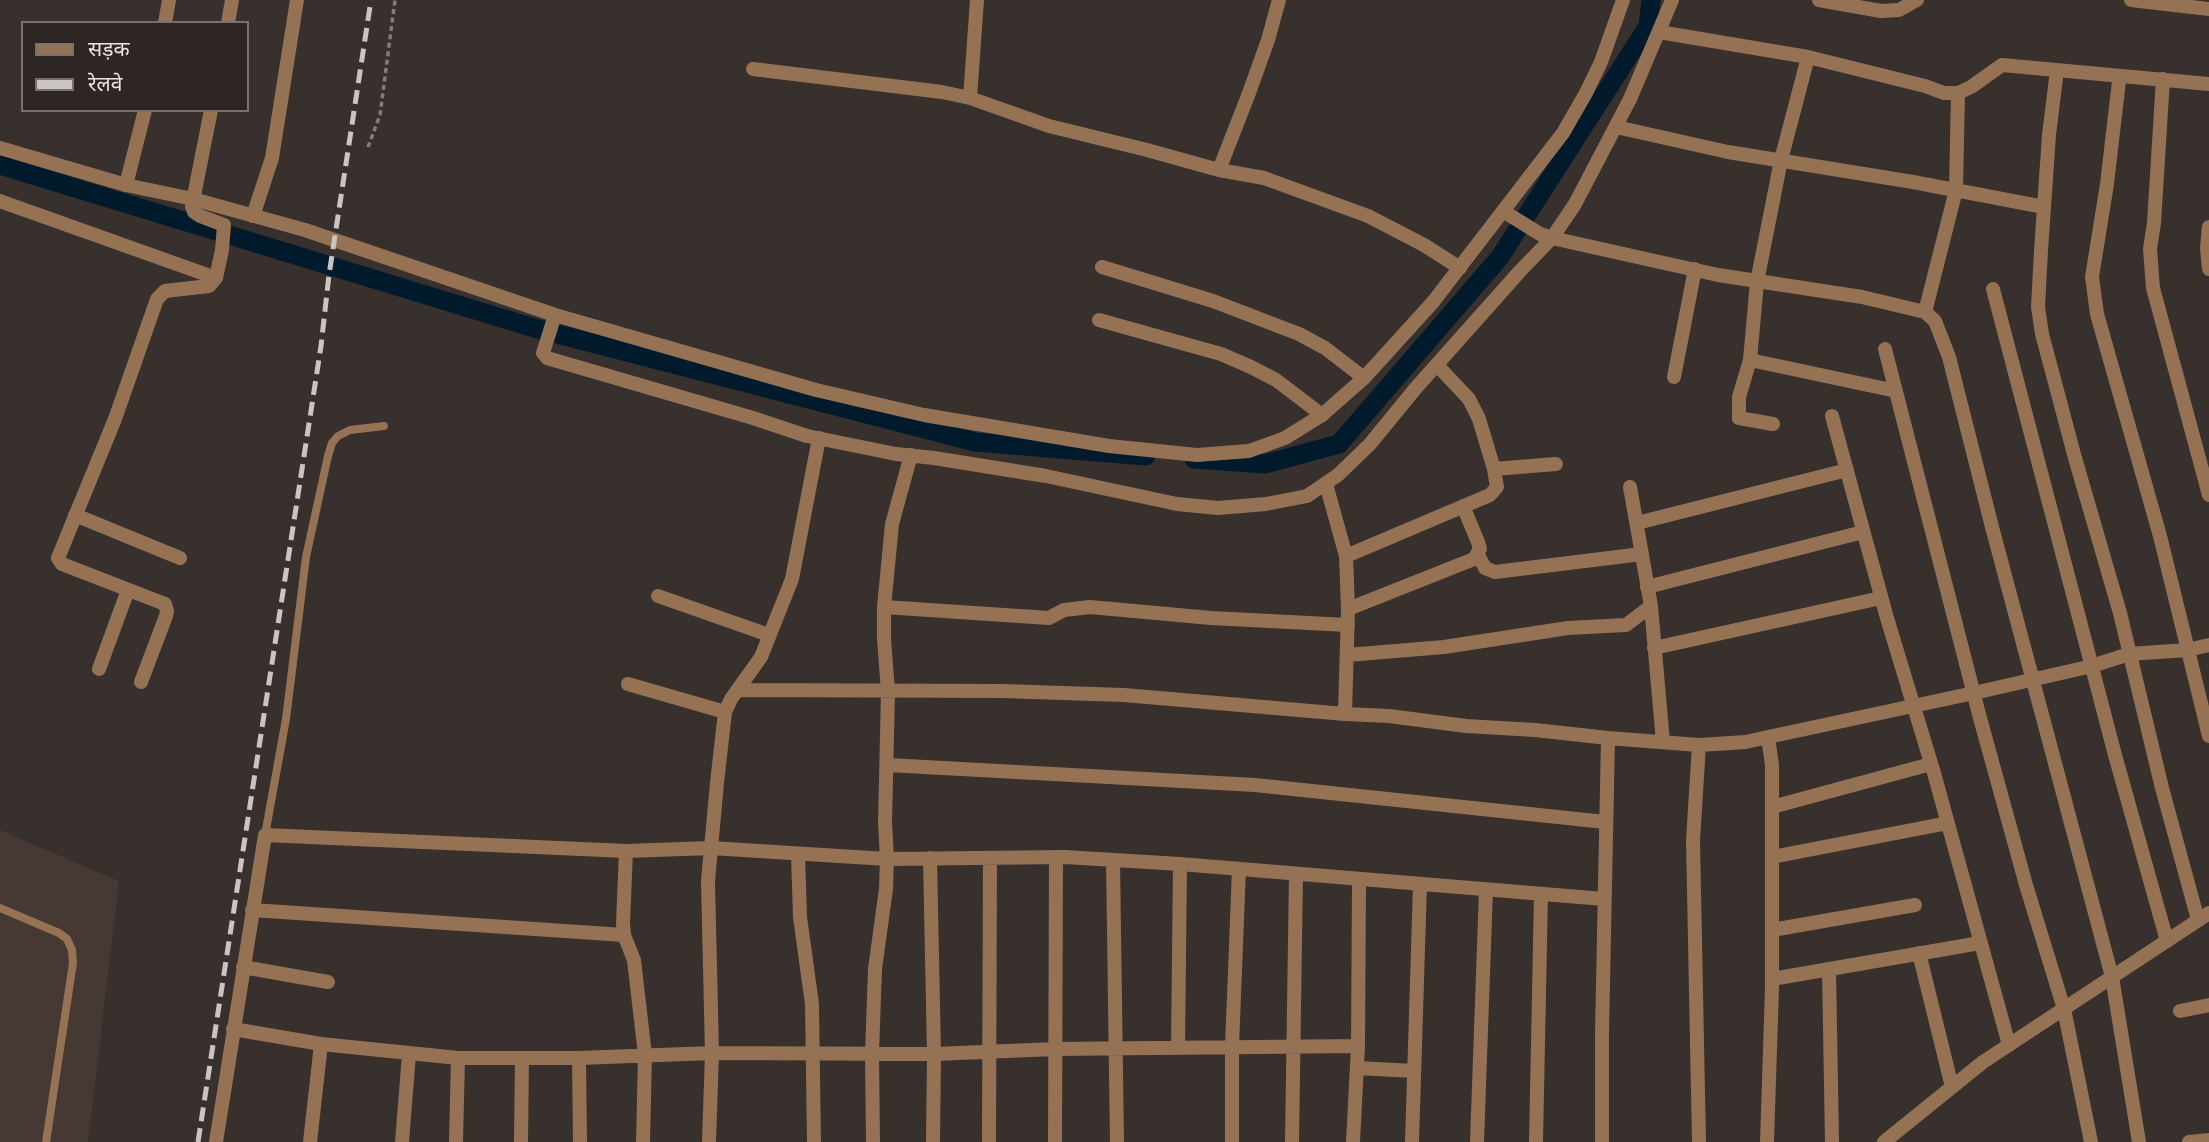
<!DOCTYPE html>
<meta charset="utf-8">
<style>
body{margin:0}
#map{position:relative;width:2209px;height:1142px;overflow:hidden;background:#38302d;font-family:Jost,"Noto Sans Devanagari",sans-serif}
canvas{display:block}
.legend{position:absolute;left:21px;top:21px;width:228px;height:91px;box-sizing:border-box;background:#2e2623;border:2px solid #78726f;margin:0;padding:9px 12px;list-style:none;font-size:21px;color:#e8e3e1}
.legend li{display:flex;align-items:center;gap:14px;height:35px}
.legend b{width:35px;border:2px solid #78726f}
</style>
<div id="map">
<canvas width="2209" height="1142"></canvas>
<ul class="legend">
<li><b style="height:9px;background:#957254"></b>सड़क</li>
<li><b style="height:9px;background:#cac4c2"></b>रेलवे</li>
</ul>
</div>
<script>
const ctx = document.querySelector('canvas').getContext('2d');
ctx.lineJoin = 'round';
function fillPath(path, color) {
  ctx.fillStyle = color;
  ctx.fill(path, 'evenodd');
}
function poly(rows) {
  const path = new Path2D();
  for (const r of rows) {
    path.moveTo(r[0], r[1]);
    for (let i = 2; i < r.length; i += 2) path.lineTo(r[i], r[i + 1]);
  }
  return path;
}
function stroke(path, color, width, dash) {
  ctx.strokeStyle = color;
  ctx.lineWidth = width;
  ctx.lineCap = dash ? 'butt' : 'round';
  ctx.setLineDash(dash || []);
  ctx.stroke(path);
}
fillPath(poly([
 [0,830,119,881,88,1142,0,1142]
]), '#463833');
stroke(poly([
 [0,165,534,328,975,442,1146,456],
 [1194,459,1265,464,1339,444,1500,257,1648,26,1651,0]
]), '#011b2c', 19);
stroke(poly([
 [368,147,380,115,395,0]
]), '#837c79', 3.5, [5, 3.5]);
stroke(poly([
 [265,835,286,719,306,557,328,456,332,443,338,436,350,430,384,426],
 [0,908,59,933,67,939,72,950,73,963,46,1142]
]), '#957254', 8);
stroke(poly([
 [1819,0,1881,11,1899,10,1917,0],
 [2131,0,2209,9],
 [165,23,169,0],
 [228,23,232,0],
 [1659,32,1808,57,1925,86,1944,93,1958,93,1971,87,2002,65,2209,84],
 [753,69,942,92,970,98,1049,126,1147,150,1219,170,1264,178,1368,216,1424,245,1460,268],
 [2057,70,2049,135,2041,251,2038,307,2042,334,2075,458,2120,613,2162,788,2198,920],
 [2122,76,2119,81,2107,184,2092,277,2097,314,2160,536,2209,736],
 [2163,79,2154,223,2150,249,2153,288,2209,495],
 [970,98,977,0],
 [1616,127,1728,152,1913,182,2044,207],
 [1219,170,1249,93,1268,40,1279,0],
 [126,185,145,110],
 [0,201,216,278],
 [1503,211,1540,234,1552,238,1718,275,1862,297,1925,312,1935,321,1949,357,1992,527,2112,977,2139,1142],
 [253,216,272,158,297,0],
 [2209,227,2207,248,2209,269],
 [1102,267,1213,301,1299,334,1325,348,1364,378],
 [1993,289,2115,755,2167,941],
 [1925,312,1956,190,1958,93],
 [555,315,543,353,547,358,753,418,807,436,896,454,934,458,1046,476,1177,504,1218,508,1266,504,1307,496,1338,475,1370,444,1415,389,1521,270,1552,238,1575,204,1630,99,1672,0],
 [1099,320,1221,354,1251,367,1276,380,1322,415],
 [1885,349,1980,718,2026,885,2064,1009,2091,1142],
 [1750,360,1896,391],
 [1674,377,1695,269],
 [1832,416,1887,618,1934,773,2009,1045],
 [1773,424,1739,418,1739,397,1750,360,1757,282,1781,160,1808,57],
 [1494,469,1556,464],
 [1326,484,1346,556,1348,609,1345,714],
 [1630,487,1651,606,1663,742],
 [75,515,180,558],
 [1637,523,1847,470],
 [1478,555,1485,568,1495,572,1642,554],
 [1346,556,1490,495,1497,487,1494,469,1479,419,1469,399,1437,365],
 [1647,587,1863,532],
 [658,596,769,635],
 [884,607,1049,618,1064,610,1090,607,1211,618,1348,625],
 [1348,609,1474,559,1480,549,1478,542,1463,506],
 [1654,648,1881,598],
 [1347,655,1444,647,1568,628,1626,625,1651,606],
 [99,669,128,590],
 [141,682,166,616,167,611,165,604,62,564,58,558,115,419,157,299,165,291,209,286,216,278,222,250,224,225,200,216,194,212,192,206,211,110],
 [628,684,725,712],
 [739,690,1002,691,1124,695,1345,714,1389,716,1466,726,1535,730,1608,738,1602,1033,1602,1142],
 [1768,737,1974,693,2092,666,2129,654,2187,650,2209,645],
 [1608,738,1699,745,1746,742,1768,737,1772,765,1772,988,1767,1142],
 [888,765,1255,785,1605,822],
 [1772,807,1931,764],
 [626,851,623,923,624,935,634,960,645,1055,643,1142],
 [798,854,800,917,812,1004,814,1142],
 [1772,857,1948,823],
 [930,858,934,1054,933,1142],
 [1113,860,1117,1142],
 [252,910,624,935],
 [1772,930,1915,905],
 [1919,953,1952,1087],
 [243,967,328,982],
 [1829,969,1832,1142],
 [1772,979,1980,943],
 [2180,1011,2209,1005],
 [233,1029,321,1044,458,1058,579,1058,712,1053,934,1054,1055,1049,1358,1046],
 [1178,1048,1180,864],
 [579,1058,580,1142],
 [1357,1068,1414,1071],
 [216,1142,265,835,626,851,711,848,887,859,1065,857,1180,864,1604,899],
 [310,1142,321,1044],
 [402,1142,409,1054],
 [456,1142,458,1058],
 [521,1142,522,1058],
 [709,1142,712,1053,708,881,717,783,725,712,731,699,761,657,792,579,819,438],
 [873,1142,872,1054,875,969,886,889,887,859,885,822,888,692,884,639,884,607,892,524,911,455],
 [989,1142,990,858],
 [1055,1142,1056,857],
 [1232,1142,1232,1047,1239,869],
 [1292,1142,1296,874],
 [1353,1142,1358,1046,1359,880],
 [1412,1142,1420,885],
 [1477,1142,1486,890],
 [1536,1142,1541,894],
 [1699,1142,1693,840,1699,745],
 [2189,1142,2209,1140]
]), '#957254', 14);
stroke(poly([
 [0,148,126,185,193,199,305,230,555,315,816,390,924,415,1109,446,1197,455,1249,451,1285,438,1322,415,1364,378,1433,302,1563,133,1586,93,1601,62,1623,0],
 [1884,1142,1983,1062,2209,913]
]), '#957254', 14);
stroke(poly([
 [198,1142,321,346,329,275,371,0]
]), '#cac4c2', 5, [14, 7]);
</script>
